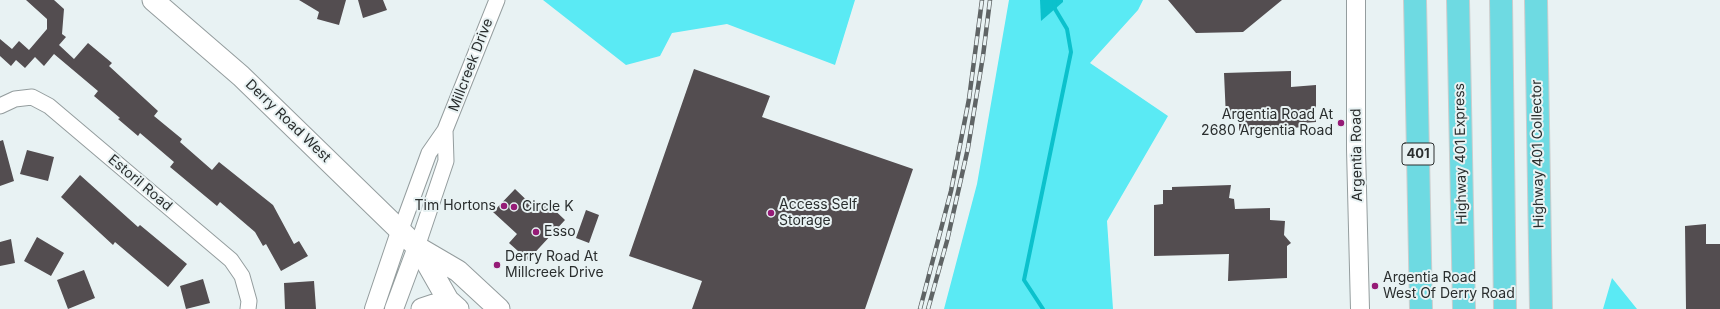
<!DOCTYPE html>
<style>
body{margin:0}
canvas{display:block;background:#e8f2f3}
</style>
<canvas width="1720" height="309"></canvas>
<script>
const ctx = document.querySelector('canvas').getContext('2d');
ctx.lineJoin = 'round';
function fillPath(path, color) {
  ctx.fillStyle = color;
  ctx.fill(path, 'evenodd');
}
function poly(rows) {
  const path = new Path2D();
  for (const r of rows) {
    path.moveTo(r[0], r[1]);
    for (let i = 2; i < r.length; i += 2) path.lineTo(r[i], r[i + 1]);
  }
  return path;
}
function stroke(path, color, width, dash) {
  ctx.strokeStyle = color;
  ctx.lineWidth = width;
  ctx.lineCap = dash ? 'butt' : 'round';
  ctx.setLineDash(dash || []);
  ctx.stroke(path);
}
function label(font, color, halo, rows, align = 'center') {
  ctx.font = font + ' Inter,sans-serif';
  ctx.lineWidth = 4;
  ctx.setLineDash([]);
  ctx.textBaseline = 'middle';
  ctx.strokeStyle = halo;
  ctx.fillStyle = color;
  for (const [text, x, y, turn = 0] of rows) {
    ctx.save();
    ctx.translate(x, y);
    ctx.rotate((+turn || 0) * Math.PI / 180);
    ctx.textAlign = isNaN(turn) ? turn : align;
    if (halo) ctx.strokeText(text, 0, 0);
    ctx.fillText(text, 0, 0);
    ctx.restore();
  }
}
fillPath(poly([
 [543,0,855,0,835,65,727,24,672,33,660,56,626,65],
 [1009,0,1143,0,1138,10,1090,63,1168,116,1107,221,1113,309,944,309,977,184],
 [1612,278,1637,309,1603,309]
]), '#5aeaf4');
fillPath(poly([
 [1040,0,1063,0,1063,2,1041,21]
]), '#0bc1cc');
stroke(poly([
 [1043,309,1024,280,1071,52,1067,29,1055,9,1054,0]
]), '#0bc1cc', 4);
fillPath(poly([
 [26,0,54,0,64,9,62,34,66,37,59,45,74,59,88,43,112,63,109,66,158,111,154,116,182,139,180,142,212,170,219,162,273,205,294,244,299,241,308,256,281,271,266,244,263,246,255,232,220,202,217,206,170,167,174,162,140,133,138,136,118,119,120,118,94,96,98,91,54,54,44,66,35,57,25,68,16,60,11,66,0,56,0,39,12,49,19,41,29,50,47,29,47,19],
 [299,0,346,0,339,25,317,19,319,12],
 [358,0,383,0,387,10,363,18],
 [1168,0,1282,0,1243,32,1196,33],
 [694,69,770,96,762,117,913,169,865,309,692,309,702,281,629,256],
 [1291,71,1291,87,1316,85,1316,122,1303,123,1303,127,1292,128,1292,129,1239,131,1239,117,1226,118,1224,73],
 [3,140,14,181,0,186,0,141],
 [27,150,54,157,48,181,20,174],
 [80,175,138,227,140,225,187,264,168,287,115,242,113,245,61,197],
 [1231,185,1229,198,1234,199,1235,209,1270,208,1270,220,1285,221,1284,235,1291,243,1287,246,1287,278,1228,281,1229,254,1154,256,1154,205,1163,204,1163,190,1172,190,1172,187],
 [515,189,538,211,546,202,565,220,528,260,509,243,517,234,493,212],
 [586,210,599,215,589,243,576,238],
 [1706,224,1706,244,1720,244,1720,309,1686,309,1685,226],
 [37,237,64,253,51,276,24,261],
 [11,239,15,263,0,266,0,242],
 [84,270,95,298,68,309,57,280],
 [203,279,210,303,186,309,180,286],
 [314,281,316,309,285,309,284,283]
]), '#534d50');
const minor = poly([
 [0,106,15,99,32,97,49,106,231,260,242,276,249,301,248,309],
 [400,232,429,153,445,130,497,0],
 [417,247,446,161,445,130]
]);
const tertiary = poly([
 [1356,0,1356,149,1360,309],
 [374,309,400,232],
 [394,309,417,247]
]);
const secondary = poly([
 [153,0,241,76,417,247,458,271,499,309],
 [419,249,448,300,458,309],
 [422,309,434,305,450,309]
]);
const motorway = poly([
 [1415,0,1421,309],
 [1458,0,1464,309],
 [1501,0,1505,309],
 [1536,0,1541,309]
]);
stroke(minor, '#949d9e', 17);
stroke(tertiary, '#949d9e', 20);
stroke(secondary, '#949d9e', 23);
stroke(motorway, '#cccdcd', 24);
stroke(minor, '#fff', 15);
stroke(tertiary, '#fff', 18);
stroke(secondary, '#fff', 21);
stroke(motorway, '#6edae2', 22);
const rail = poly([
 [920,309,951,191,969,99,982,0],
 [928,309,947,241,968,148,983,56,990,0]
]);
stroke(rail, '#5f6465', 4.5);
stroke(rail, '#e8f2f3', 3, [9]);
for (const [x, y, r, color] of [
 [1341,123,4,"#951b76"],
 [504,206,4,"#951b76"],
 [514,207,4,"#951b76"],
 [771,213,4,"#951b76"],
 [536,232,4,"#951b76"],
 [497,265,4,"#951b76"],
 [1375,286,4,"#951b76"]
]) {
  const dot = new Path2D();
  dot.arc(x, y, r, 0, 2 * Math.PI);
  ctx.fillStyle = color;
  ctx.fill(dot);
  stroke(dot, '#e8f2f3', 1.5);
}
for (const [x, y, w] of [
 [1418,154,32]
]) {
  const box = new Path2D();
  box.roundRect(x - w / 2, y - 11, w, 22, 3);
  ctx.fillStyle = '#e8f2f3';
  ctx.fill(box);
  stroke(box, '#2a2e2e', 1);
}
label('bold 13px', '#2a2e2e', null, [
 ["401",1418,154]
]);
label('14px', '#2a2e2e', '#e8f2f3', [
 ["Millcreek Drive",471,65,-69],
 ["Derry Road West",288,121,44],
 ["Highway 401 Express",1461,154,-91],
 ["Highway 401 Collector",1538,154,-91],
 ["Argentia Road",1357,155,-91],
 ["Estoril Road",140,183,40]
]);
label('14px', '#2a2e2e', '#e8f2f3', [
 ["Argentia Road At",1333,115,"right"],
 ["2680 Argentia Road",1333,131,"right"],
 ["Access Self",779,205],
 ["Storage",779,221],
 ["Tim Hortons",496,206,"right"],
 ["Circle K",522,207],
 ["Esso",544,232],
 ["Derry Road At",505,257],
 ["Millcreek Drive",505,273],
 ["Argentia Road",1383,278],
 ["West Of Derry Road",1383,294]
], 'left');
</script>
